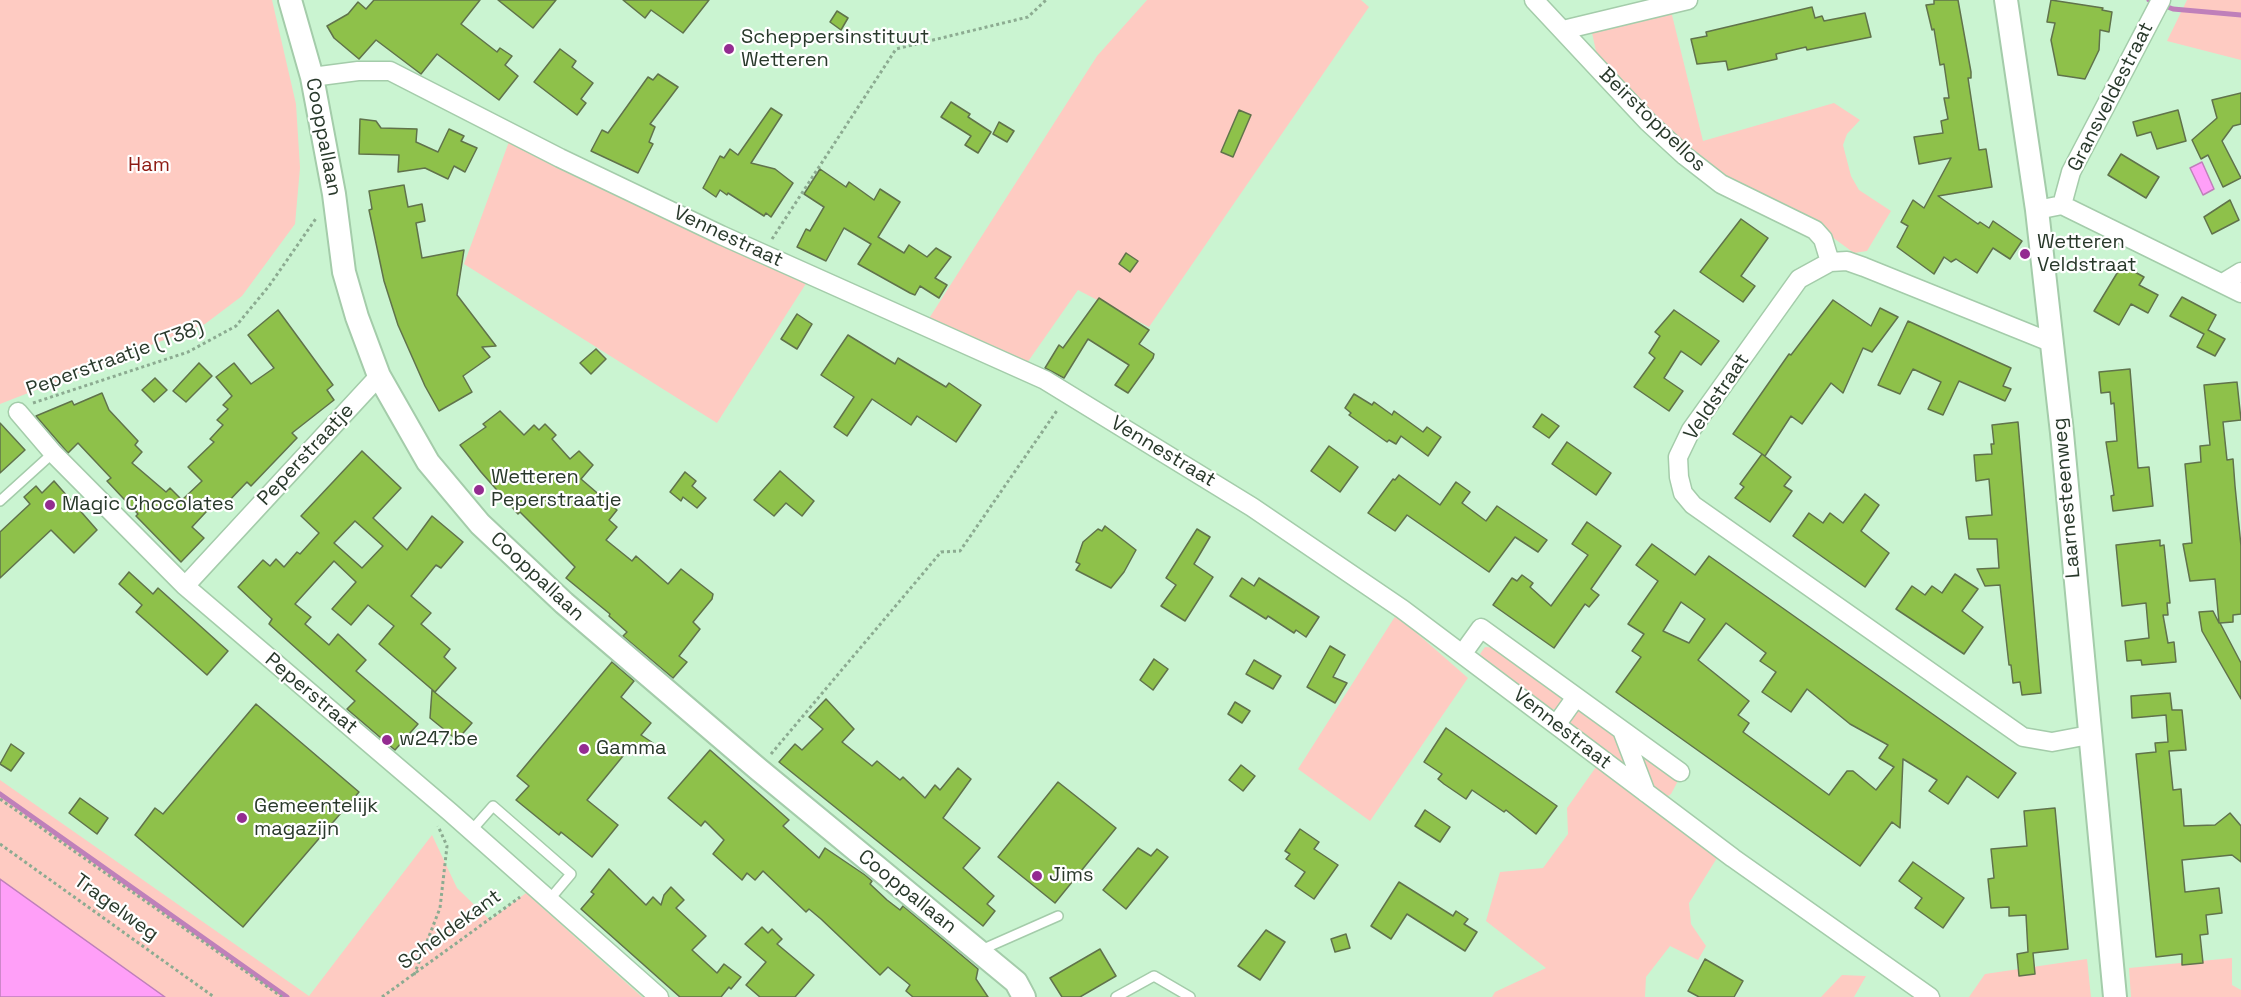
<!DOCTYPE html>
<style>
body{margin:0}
canvas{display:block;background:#caf4d1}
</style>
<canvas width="2241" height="997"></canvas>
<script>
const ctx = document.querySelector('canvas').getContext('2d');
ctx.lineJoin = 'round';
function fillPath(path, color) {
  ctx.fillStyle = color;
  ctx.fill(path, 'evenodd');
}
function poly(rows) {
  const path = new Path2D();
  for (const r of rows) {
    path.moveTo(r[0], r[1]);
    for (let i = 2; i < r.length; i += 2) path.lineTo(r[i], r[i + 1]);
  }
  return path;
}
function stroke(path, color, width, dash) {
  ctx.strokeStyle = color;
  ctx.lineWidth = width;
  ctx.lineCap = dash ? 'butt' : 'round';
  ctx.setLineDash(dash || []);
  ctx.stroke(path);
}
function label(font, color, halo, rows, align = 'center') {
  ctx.font = font + ' "Space Grotesk",sans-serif';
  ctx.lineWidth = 4.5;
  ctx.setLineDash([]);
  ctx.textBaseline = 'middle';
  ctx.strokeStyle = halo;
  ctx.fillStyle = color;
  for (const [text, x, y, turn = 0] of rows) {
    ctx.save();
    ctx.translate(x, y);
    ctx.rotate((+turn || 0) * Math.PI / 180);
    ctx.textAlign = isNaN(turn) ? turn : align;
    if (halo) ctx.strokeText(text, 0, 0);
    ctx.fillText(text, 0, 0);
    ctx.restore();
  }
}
fillPath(poly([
 [0,0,272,0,296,104,300,168,295,224,242,296,205,324,0,404],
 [1147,0,1361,0,1369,7,1149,327,1078,290,1027,363,928,320,1097,56],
 [2187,0,2241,0,2241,60,2167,41],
 [1671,11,1703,141,1834,103,1860,120,1847,134,1843,145,1851,176,1859,190,1891,211,1867,251,1854,253,1828,234,1728,179,1677,141,1658,118,1598,60,1592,33],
 [510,139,807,282,717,423,464,264],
 [1396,615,1468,678,1370,821,1298,769],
 [1485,647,1497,648,1559,694,1562,703,1558,708,1550,710,1490,668,1480,654],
 [1578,711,1584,711,1620,737,1636,781,1570,727,1569,720],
 [1632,745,1679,779,1671,794,1663,799,1649,787],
 [1596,767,1717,858,1689,903,1691,924,1706,946,1698,960,1670,946,1646,977,1645,997,1492,997,1495,992,1546,968,1486,921,1500,872,1543,868,1568,834,1567,808],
 [0,780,309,996,432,835,457,888,490,920,526,893,642,997,165,997,0,879],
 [2232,958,2232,985,2241,990,2241,997,2131,997,2129,968],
 [2087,959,2091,997,1969,997,1985,974],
 [1842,975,1866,976,1854,997,1821,997]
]), '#fecbc2');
const water = poly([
 [2202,162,2214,189,2203,195,2190,168,2202,162],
 [0,879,165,997,0,997,0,879]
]);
fillPath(water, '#ff9ff8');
stroke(water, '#bf80ba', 1.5);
stroke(poly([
 [2149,0,2173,9,2241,15],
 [0,794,287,997]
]), '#bf80ba', 5);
const building = poly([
 [374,0,480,0,461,24,497,52,500,48,512,56,505,65,518,76,499,100,437,54,421,74,376,40,359,59,334,38,327,26,348,14,358,2,366,9,374,0],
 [498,0,556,0,533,28,498,0],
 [623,0,709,0,683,33,651,10,645,18,623,0],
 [1934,0,1958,0,1971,72,1971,78,1968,78,1979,150,1986,149,1992,187,1938,196,1978,224,1980,222,1989,228,1993,221,2022,241,2010,259,1993,248,1977,273,1956,259,1951,262,1944,257,1934,274,1897,247,1908,226,1901,222,1913,200,1924,208,1951,158,1919,164,1914,137,1943,133,1941,121,1948,119,1944,98,1949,98,1944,64,1940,65,1934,29,1932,30,1926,5,1934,4,1934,0],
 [2051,0,2103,8,2102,10,2112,12,2109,32,2100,30,2099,50,2085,79,2058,75,2051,40,2055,23,2047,22,2051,0],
 [1812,7,1815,18,1822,16,1824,21,1865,13,1871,37,1807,50,1806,47,1776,54,1777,59,1728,70,1726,61,1697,64,1691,39,1707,36,1706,32,1812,7],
 [837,11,848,18,841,30,830,22,837,11],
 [560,49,576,61,572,67,593,83,581,99,586,103,577,115,534,82,560,49],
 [658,74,678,87,650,124,655,127,649,142,653,144,638,173,591,151,602,130,608,133,648,77,653,80,658,74],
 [2241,93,2241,124,2233,126,2222,141,2241,178,2223,187,2208,155,2201,159,2192,140,2217,118,2212,100,2241,93],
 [951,102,970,114,968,117,991,132,978,153,965,145,971,136,941,117,951,102],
 [771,108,782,115,751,163,775,169,793,183,771,217,766,213,764,216,728,193,727,195,720,190,716,197,703,188,720,156,724,158,730,149,738,155,771,108],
 [1239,110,1251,115,1233,157,1221,152,1239,110],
 [2178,110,2186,141,2157,149,2151,132,2137,136,2133,122,2178,110],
 [360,119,376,121,381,128,417,129,416,142,438,152,449,129,464,136,461,141,477,148,465,172,454,166,448,179,425,168,398,172,399,155,359,154,360,119],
 [999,122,1014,131,1007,142,993,134,999,122],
 [2121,154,2159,177,2146,198,2108,175,2121,154],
 [820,169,846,187,849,182,874,200,880,189,900,202,878,237,904,253,909,245,927,257,936,248,951,257,935,278,947,285,939,298,920,286,915,295,910,293,858,264,871,244,844,228,826,261,797,247,806,229,810,231,824,207,804,194,820,169],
 [404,185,408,207,422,204,425,221,416,223,422,258,464,250,457,295,496,346,482,347,490,357,463,376,472,392,439,411,425,386,398,325,384,281,369,210,372,209,369,191,404,185],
 [2230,200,2239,220,2212,234,2204,217,2230,200],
 [1741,219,1768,238,1741,276,1755,286,1743,302,1700,272,1741,219],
 [1126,253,1138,261,1130,272,1119,264,1126,253],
 [2122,265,2144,277,2139,285,2158,295,2148,313,2131,304,2119,325,2094,311,2122,265],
 [2182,297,2216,315,2208,330,2225,339,2215,356,2197,347,2204,334,2170,316,2182,297],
 [1099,298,1149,330,1139,344,1154,354,1153,358,1128,393,1115,385,1129,365,1088,339,1064,378,1045,368,1059,345,1063,348,1099,298],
 [1833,300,1871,326,1880,308,1898,317,1872,352,1863,348,1843,393,1831,383,1802,424,1791,416,1765,456,1733,434,1789,354,1791,355,1833,300],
 [278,310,333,385,327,390,334,400,292,433,297,438,251,486,247,482,225,505,219,498,192,527,204,538,181,562,136,516,138,514,107,481,111,478,78,443,68,453,36,416,72,401,74,405,102,393,109,410,138,441,135,445,142,452,132,463,166,492,170,488,182,500,202,481,188,467,214,442,210,439,223,425,217,420,228,409,223,405,232,396,216,377,234,363,251,384,274,368,248,335,278,310],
 [1674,310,1719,341,1701,365,1681,351,1664,378,1683,391,1669,411,1634,387,1655,358,1649,353,1660,336,1655,332,1674,310],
 [797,314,812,324,797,349,781,339,797,314],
 [1908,321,2011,368,2003,386,2011,389,2005,401,1959,381,1943,415,1928,409,1941,382,1913,369,1900,394,1878,385,1908,321],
 [848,335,895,364,898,358,946,387,949,383,981,405,956,442,917,416,911,425,872,399,847,436,834,427,854,397,821,375,848,335],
 [596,349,606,359,591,374,580,363,596,349],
 [199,363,212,376,186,402,173,391,199,363],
 [2130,369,2138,468,2149,467,2153,506,2113,511,2111,496,2114,495,2106,442,2117,441,2114,403,2111,404,2110,392,2101,393,2099,372,2130,369],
 [155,378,167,390,154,402,142,390,155,378],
 [2237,382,2241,420,2223,422,2227,460,2233,459,2235,486,2241,546,2241,614,2233,615,2233,622,2220,623,2241,663,2241,699,2202,631,2199,612,2213,611,2219,623,2215,579,2190,581,2183,544,2192,543,2185,464,2201,462,2200,446,2210,445,2204,385,2237,382],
 [1354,394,1372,405,1374,402,1392,415,1394,411,1423,432,1427,427,1441,437,1428,456,1401,436,1396,444,1389,440,1387,442,1349,415,1351,413,1345,408,1354,394],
 [500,411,524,435,534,425,539,430,545,424,556,435,552,439,570,459,579,451,593,465,581,479,617,510,609,520,617,527,606,540,632,561,636,556,668,584,681,569,713,594,712,599,693,622,700,629,679,656,687,662,673,678,623,636,627,632,609,616,610,614,566,578,575,567,520,512,518,514,481,472,460,445,486,427,483,424,500,411],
 [1542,414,1559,426,1549,438,1533,427,1542,414],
 [2018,422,2041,693,2022,695,2020,682,2013,683,2011,665,2009,665,2000,585,1985,586,1977,569,1999,568,1997,539,1969,539,1966,517,1992,515,1989,479,1976,481,1974,455,1992,454,1991,444,1994,444,1992,425,2018,422],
 [0,423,25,450,0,473,0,423],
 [1567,442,1611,473,1596,495,1552,464,1567,442],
 [1329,446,1358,467,1340,492,1311,471,1329,446],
 [362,451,401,488,373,518,407,550,432,516,463,542,441,568,436,565,411,596,431,613,421,624,450,649,444,657,456,668,435,692,379,644,394,626,368,605,351,625,332,609,356,582,334,561,295,604,311,617,305,624,329,645,338,634,366,660,356,671,418,724,395,750,347,709,355,701,269,624,272,619,238,587,263,560,270,566,276,559,284,567,297,552,300,554,319,533,301,516,362,451],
 [355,521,383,546,362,568,334,543,355,521],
 [1762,454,1791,477,1784,486,1792,491,1770,522,1735,498,1744,487,1740,484,1762,454],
 [780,471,814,501,802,516,786,503,774,516,754,500,780,471],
 [685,472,696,481,692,486,706,498,697,508,683,497,681,501,670,492,685,472],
 [1399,475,1440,505,1456,482,1470,492,1462,503,1486,521,1497,506,1547,540,1538,552,1515,537,1489,572,1407,515,1395,531,1368,513,1393,479,1395,480,1399,475],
 [54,481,97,530,74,553,51,530,0,578,0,532,30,504,24,497,36,486,42,493,54,481],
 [1865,494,1879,505,1861,531,1889,553,1865,587,1793,536,1809,513,1823,523,1830,513,1843,523,1865,494],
 [1587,522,1621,546,1591,589,1599,595,1589,607,1585,604,1554,648,1493,605,1512,578,1517,581,1522,575,1533,583,1530,587,1551,606,1588,555,1572,544,1587,522],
 [1105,526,1136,550,1124,572,1111,588,1076,570,1080,564,1076,562,1083,542,1098,529,1102,531,1105,526],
 [1197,529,1210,537,1194,564,1213,577,1185,621,1161,606,1176,585,1166,578,1197,529],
 [2160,540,2160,546,2164,545,2170,603,2167,603,2168,615,2163,615,2168,643,2174,642,2176,662,2142,665,2141,660,2127,661,2125,641,2149,638,2146,603,2122,606,2116,545,2160,540],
 [1652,544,1695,575,1709,556,2016,773,1998,798,1967,776,1948,804,1929,791,1937,780,1903,759,1900,828,1892,822,1860,866,1616,692,1641,657,1632,651,1644,634,1628,624,1658,581,1636,565,1652,544],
 [1681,602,1705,619,1689,643,1663,631,1681,602],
 [1726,623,1766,653,1760,661,1776,672,1762,692,1791,712,1807,689,1850,724,1888,745,1879,758,1894,767,1876,790,1853,771,1847,771,1829,795,1743,732,1749,723,1738,715,1749,701,1698,660,1726,623],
 [129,572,153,594,158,588,228,651,207,675,136,612,142,605,119,584,129,572],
 [1955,574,1978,589,1962,611,1983,627,1964,654,1896,609,1912,586,1925,595,1932,586,1942,593,1955,574],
 [1242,578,1254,586,1259,578,1319,617,1306,637,1296,630,1294,633,1268,616,1266,619,1230,596,1242,578],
 [1330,646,1345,655,1333,677,1347,683,1335,703,1307,687,1330,646],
 [1154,659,1168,669,1153,690,1140,680,1154,659],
 [1254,660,1281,676,1273,689,1246,674,1254,660],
 [612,662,634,681,621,697,651,723,641,735,653,743,644,754,632,745,587,800,618,825,592,857,561,832,559,835,516,800,529,786,517,776,612,662],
 [432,690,472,723,457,740,430,718,432,690],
 [2170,693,2172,710,2182,710,2186,750,2169,751,2173,790,2181,789,2184,826,2215,825,2230,813,2241,826,2241,862,2232,855,2182,860,2185,892,2219,888,2222,913,2206,915,2208,934,2200,935,2203,963,2182,965,2182,954,2156,957,2136,754,2156,752,2155,743,2168,742,2166,715,2132,718,2131,696,2170,693],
 [826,699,854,729,842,742,872,766,877,761,900,780,903,777,925,798,935,785,940,790,958,768,971,779,943,818,980,848,963,868,994,896,987,904,995,911,983,926,779,762,795,744,802,750,823,729,809,717,826,699],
 [1235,702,1250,711,1242,723,1228,714,1235,702],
 [256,704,359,792,243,927,135,835,155,808,163,814,256,704],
 [1446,728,1557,806,1536,834,1506,810,1504,812,1472,790,1466,799,1444,784,1438,779,1442,774,1424,762,1446,728],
 [11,744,24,753,11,771,0,764,11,744],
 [710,750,789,820,783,826,819,858,825,848,865,875,872,881,870,884,887,900,900,910,903,906,978,969,976,979,988,997,913,997,906,991,910,985,888,967,880,975,821,919,809,909,806,912,763,871,755,880,747,873,742,880,713,854,724,840,705,821,701,826,668,798,710,750],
 [1241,765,1255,776,1243,791,1229,780,1241,765],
 [1058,782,1116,828,1055,903,998,857,1058,782],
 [80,798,108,818,97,834,69,813,80,798],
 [2055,808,2068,949,2033,953,2035,974,2019,976,2017,954,2028,952,2026,915,2009,916,2009,907,1991,908,1988,879,1994,878,1991,849,2027,846,2024,811,2055,808],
 [1425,810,1450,827,1440,842,1415,826,1425,810],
 [1300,829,1319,842,1314,849,1338,865,1314,899,1295,886,1305,872,1286,859,1290,854,1285,851,1300,829],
 [1138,848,1151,856,1157,849,1168,857,1126,909,1103,890,1138,848],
 [1913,862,1964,898,1943,928,1915,908,1922,898,1899,881,1913,862],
 [609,869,646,905,653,897,661,905,664,895,671,887,684,900,676,908,706,936,692,950,717,973,724,964,741,977,731,989,729,987,721,997,680,997,581,909,594,894,591,892,609,869],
 [1399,882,1453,916,1456,911,1468,919,1464,924,1477,932,1465,951,1407,914,1391,939,1371,926,1399,882],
 [762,927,768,933,772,929,782,939,777,944,814,975,795,997,760,997,746,985,766,962,745,944,762,927],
 [1266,930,1285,942,1260,980,1238,966,1266,930],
 [1346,934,1350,948,1335,952,1331,939,1346,934],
 [1100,949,1116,976,1080,997,1062,997,1050,978,1100,949],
 [1705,959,1743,981,1734,997,1699,997,1688,991,1705,959]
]);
fillPath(building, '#8ec14a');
stroke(building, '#60734b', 1.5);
const service = poly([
 [0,501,53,453],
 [471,831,493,806,571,874,549,900],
 [981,950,1058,916],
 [1116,997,1154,976,1190,997]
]);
const minor = poly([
 [1534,0,1648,122,1685,156,1721,184,1815,230,1823,239,1830,262],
 [1563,30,1688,0],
 [312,77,358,71,390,71,560,158,721,235,1045,380,1252,507,1402,609,1733,858,1930,997],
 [2062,205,2241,293],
 [2037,210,2062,205,2071,172,2161,0],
 [2223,283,2241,272],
 [2050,342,1864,267,1847,261,1830,262,1799,279,1691,430,1678,457,1679,477,1683,493,1693,505,2023,737,2052,742,2089,735],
 [18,412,53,453,185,586,450,812,659,997],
 [185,586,379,376],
 [1463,653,1481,628,1680,772],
 [1556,725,1576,697],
 [1622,730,1646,793]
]);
const tertiary = poly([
 [290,0,312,77,334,194,344,272,357,317,379,376,428,462,480,524,564,603,758,769,1016,982,1024,997],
 [2006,0,2037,210,2062,433,2115,997]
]);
stroke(service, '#a4ccaa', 12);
stroke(minor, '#a4ccaa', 21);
stroke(tertiary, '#a4ccaa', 26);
stroke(poly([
 [772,239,896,49,1028,17,1046,0],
 [33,403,188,352,236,326,269,286,317,217],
 [771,754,941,552,960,551,1058,409],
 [0,799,282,997],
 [0,844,214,997],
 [414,975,440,908,447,846,438,826],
 [382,997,520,897]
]), '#8cab91', 3, [3, 3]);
stroke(service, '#fff', 9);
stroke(minor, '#fff', 18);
stroke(tertiary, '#fff', 22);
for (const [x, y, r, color] of [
 [729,49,6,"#942c91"],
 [2025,254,6,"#942c91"],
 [479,490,6,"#942c91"],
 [50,505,6,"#942c91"],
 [387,740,6,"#942c91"],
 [584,749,6,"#942c91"],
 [242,818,6,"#942c91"],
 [1037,876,6,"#942c91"]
]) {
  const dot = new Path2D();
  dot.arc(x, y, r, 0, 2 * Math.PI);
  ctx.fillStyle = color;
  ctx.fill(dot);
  stroke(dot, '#fff', 2);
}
label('20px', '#29392b', '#fff', [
 ["Scheppersinstituut",741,38],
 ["Wetteren",741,61],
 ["Wetteren",2037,243],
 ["Veldstraat",2037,266],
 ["Wetteren",491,478],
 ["Peperstraatje",491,501],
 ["Magic Chocolates",62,505],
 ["w247.be",399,740],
 ["Gamma",596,749],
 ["Gemeentelijk",254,807],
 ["magazijn",254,830],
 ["Jims",1049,876]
], 'left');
label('20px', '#29392b', '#fff', [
 ["Gransveldestraat",2111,97,-63],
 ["Beirstoppellos",1652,120,44],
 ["Cooppallaan",323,137,79],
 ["Vennestraat",728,237,25],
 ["Peperstraatje (T38)",115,359,-20],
 ["Veldstraat",1717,397,-56],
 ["Vennestraat",1163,452,31],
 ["Peperstraatje",306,455,-47],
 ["Laarnesteenweg",2067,498,-95],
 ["Cooppallaan",537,577,43],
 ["Peperstraat",311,694,40],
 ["Vennestraat",1562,729,38],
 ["Cooppallaan",907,892,39],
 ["Tragelweg",116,908,36],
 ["Scheldekant",450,930,-36]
]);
label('20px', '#8e1b13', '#fff', [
 ["Ham",149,166]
]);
</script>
